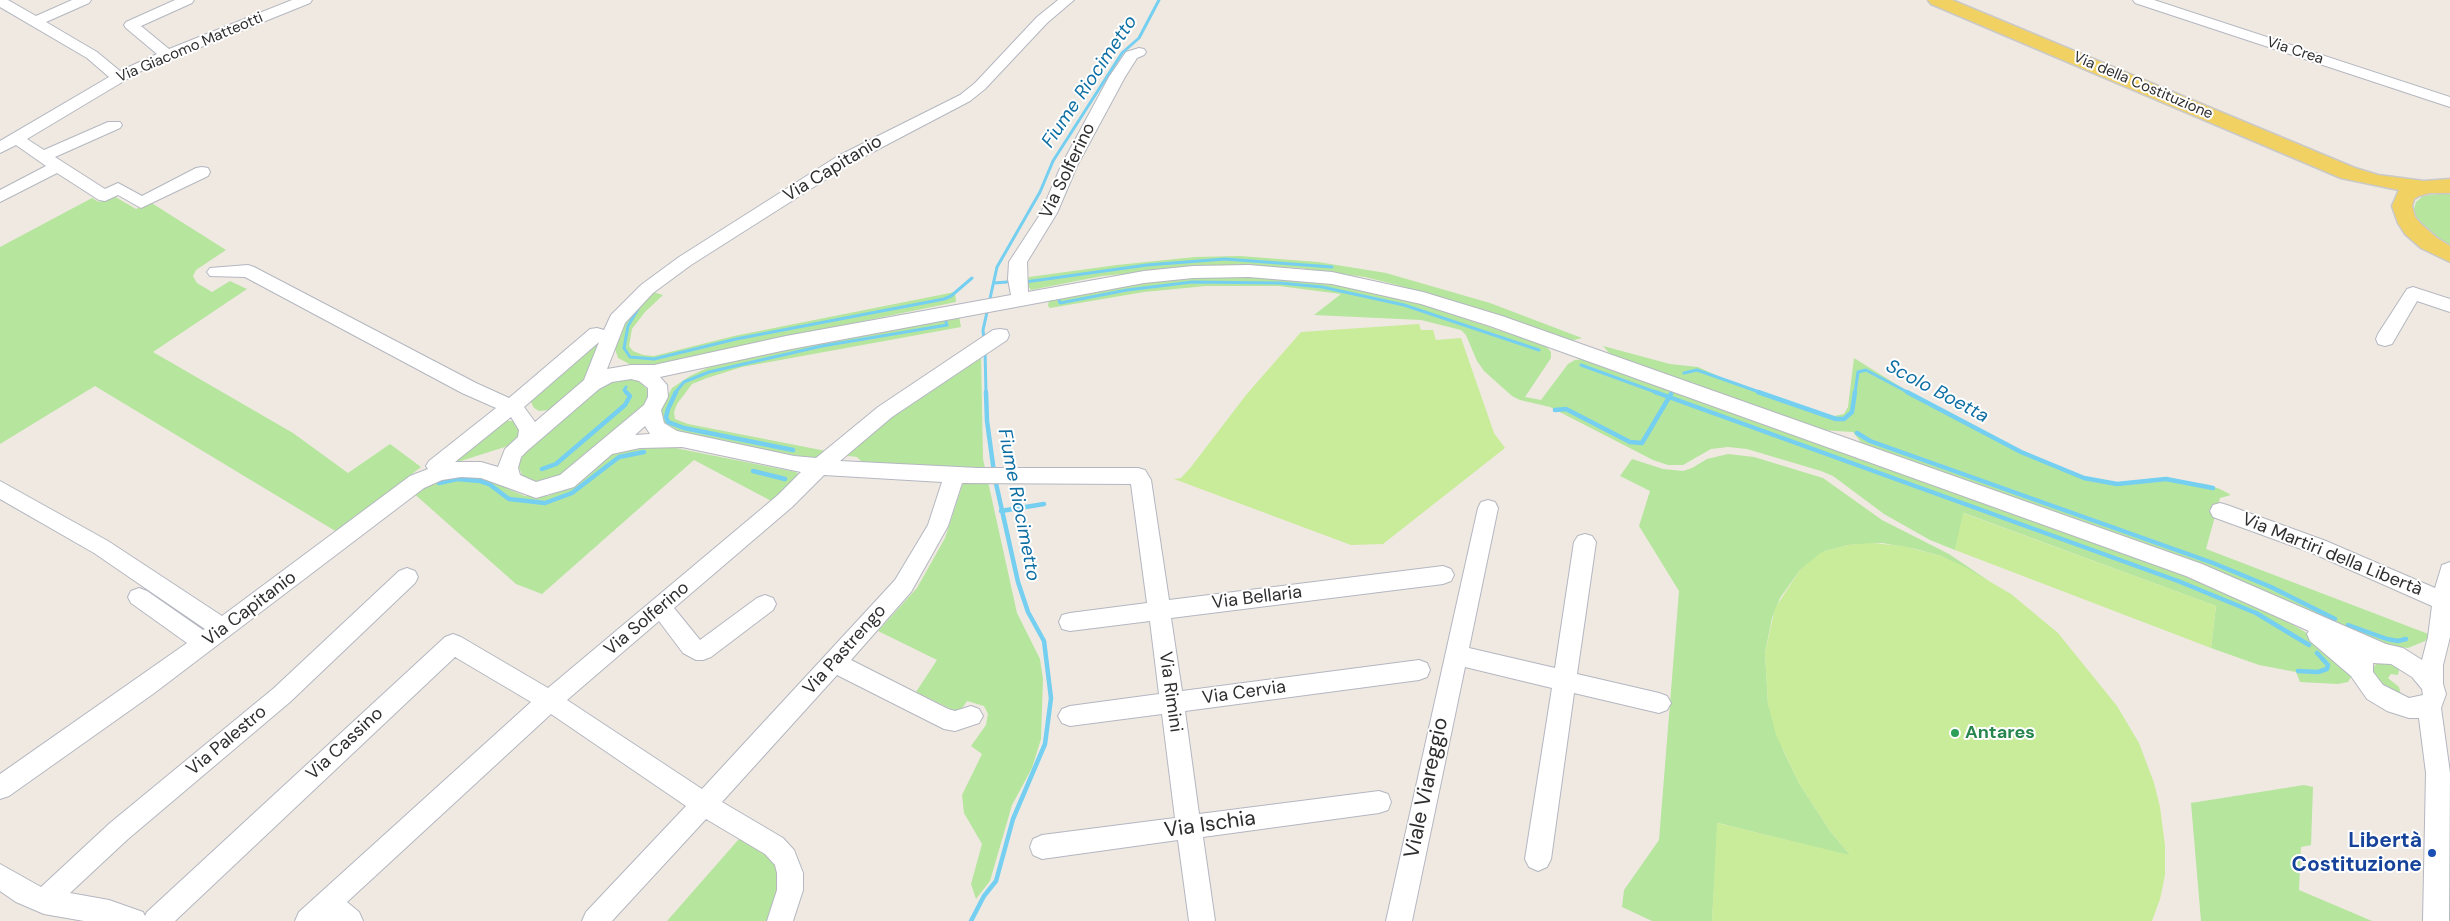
<!DOCTYPE html>
<meta charset="utf-8">
<style>
body{margin:0}
canvas{display:block;background:#efe9e1}
</style>
<canvas width="2450" height="921"></canvas>
<script>
const ctx = document.querySelector('canvas').getContext('2d');
ctx.lineJoin = 'round';
function fillPath(path, color) {
  ctx.fillStyle = color;
  ctx.fill(path, 'evenodd');
}
function poly(rows) {
  const path = new Path2D();
  for (const r of rows) {
    path.moveTo(r[0], r[1]);
    for (let i = 2; i < r.length; i += 2) path.lineTo(r[i], r[i + 1]);
  }
  return path;
}
function stroke(path, color, width, dash) {
  ctx.strokeStyle = color;
  ctx.lineWidth = width;
  ctx.lineCap = dash ? 'butt' : 'round';
  ctx.setLineDash(dash || []);
  ctx.stroke(path);
}
function label(font, color, halo, rows, align = 'center') {
  ctx.font = font + ' "DM Sans",sans-serif';
  ctx.lineWidth = 4;
  ctx.setLineDash([]);
  ctx.textBaseline = 'middle';
  ctx.strokeStyle = halo;
  ctx.fillStyle = color;
  for (const [text, x, y, turn = 0] of rows) {
    ctx.save();
    ctx.translate(x, y);
    ctx.rotate((+turn || 0) * Math.PI / 180);
    ctx.textAlign = isNaN(turn) ? turn : align;
    if (halo) ctx.strokeText(text, 0, 0);
    ctx.fillText(text, 0, 0);
    ctx.restore();
  }
}
fillPath(poly([
 [2450,192,2450,248,2423,228,2416,218,2414,209,2416,202,2423,196],
 [112,195,136,209,150,202,226,250,196,270,193,276,197,283,212,292,230,281,247,289,153,352,293,433,348,473,390,444,421,467,337,532,95,386,0,444,0,247,92,198,99,202],
 [1240,256,1318,262,1386,273,1490,303,1582,338,1570,341,1470,307,1397,285,1365,277,1300,268,1215,265,1102,276,1031,290,1027,284,1029,277,1117,265,1195,257],
 [1242,276,1297,279,1335,284,1424,305,1546,346,1551,352,1551,358,1525,397,1541,400,1568,364,1575,360,1583,359,2190,576,2268,611,2302,630,2329,648,2349,668,2351,677,2348,682,2338,684,2300,682,2296,672,2259,665,2211,648,2216,606,1964,513,1955,550,1930,540,1884,514,1833,476,1821,471,1747,449,1728,447,1711,449,1683,465,1668,465,1653,460,1550,407,1520,400,1512,396,1484,371,1477,361,1466,335,1461,330,1421,320,1314,315,1341,294,1279,286,1206,286,1144,292,1050,308,1048,306,1049,300,1131,284,1196,278],
 [650,291,663,295,645,312,632,329,629,346,633,351,643,355,654,356,734,336,955,292,956,302,747,345,662,366,635,367,618,358,614,346,623,321],
 [959,316,961,327,742,367,707,378,692,384,677,404,674,412,675,419,688,424,826,451,817,459,741,446,672,430,665,428,659,413,672,388,690,376,707,368,734,360],
 [604,333,588,380,550,410,539,411,534,408,531,402,531,397],
 [1603,346,1670,364,1698,367,1729,381,1815,411,1834,416,1844,414,1848,407,1854,358,1912,394,1987,435,2033,457,2089,479,2113,484,2165,479,2205,484,2220,489,2231,495,2220,498,2206,549,2431,635,2425,641,2408,648,2384,645,1863,445,1853,432,1820,430,1611,355],
 [981,355,983,459,1017,613,1040,659,1043,679,1041,739,1032,768,1012,805,990,881,976,899,971,884,982,844,964,813,962,795,982,754,971,746,986,725,988,714,984,706,967,701,959,713,916,692,937,660,878,631,917,588,945,538,968,468,862,462,857,457,840,455,876,422],
 [626,379,639,381,647,389,648,399,645,405,566,474,541,482,527,479,522,475,518,465,523,453,597,389,610,382],
 [506,421,514,421,522,434,508,446,442,467,497,425],
 [629,446,670,447,796,472,799,475,777,504,694,460,542,594,516,584,411,491,417,487,464,473,502,483,508,489,525,496,548,496,572,487,612,454],
 [1728,454,1754,457,1823,478,1882,520,1949,554,1989,581,1941,556,1916,549,1882,543,1848,545,1825,551,1800,570,1780,598,1772,618,1765,653,1768,704,1783,750,1799,783,1830,831,1851,856,1718,823,1712,921,1652,921,1622,907,1624,890,1659,840,1679,591,1639,526,1650,491,1620,476,1632,459,1663,469,1683,471,1692,468,1707,459],
 [2378,662,2400,665,2398,675,2391,674,2388,678,2399,687,2402,699,2374,680,2372,669],
 [2304,785,2313,787,2311,845,2301,847,2299,890,2372,921,2201,921,2191,803],
 [739,839,770,858,776,865,780,879,769,921,667,921]
]), '#b6e59e');
fillPath(poly([
 [1419,324,1421,330,1433,330,1436,340,1461,338,1494,433,1505,448,1383,544,1351,545,1174,479,1181,478,1191,467,1246,395,1301,332],
 [1963,513,2216,606,2211,648,1955,550],
 [1871,543,1903,546,1941,556,1965,567,2011,594,2058,633,2117,706,2139,743,2154,783,2160,807,2165,846,2165,875,2160,899,2152,921,1712,921,1717,823,1850,855,1830,831,1799,783,1776,735,1768,704,1765,653,1775,608,1800,570,1819,554,1825,551,1848,545]
]), '#c9ec9a');
stroke(poly([
 [1025,282,1147,265,1225,259,1332,267],
 [994,283,1007,282],
 [1059,300,1060,303,1127,290,1192,282,1280,283,1322,287,1404,305,1539,350],
 [638,309,628,326,624,348,630,357,654,359,736,339,944,299,951,296,972,278],
 [984,340,983,330,997,267,1040,192,1053,161,1122,53,1139,38,1159,0],
 [985,349,986,393],
 [1581,365,1658,393],
 [1684,373,1697,370,1762,393],
 [626,387,624,390,627,393],
 [675,393,684,382,709,372,822,346,947,325,946,322],
 [1855,393,1858,372,1866,370,1909,393]
]), '#75cff0', 3);
stroke(poly([
 [676,392,668,409,666,417,668,422,684,428,793,450],
 [986,392,987,421,994,472],
 [1655,392,2178,581,2256,613,2309,645],
 [1758,392,1836,419,1844,419,1852,412,1855,392],
 [1907,392,2021,452,2084,478,2117,484,2166,479,2213,488],
 [1555,410,1566,409,1630,442,1642,443,1671,394],
 [1857,433,1870,441,2213,563,2271,587,2335,619],
 [542,469,556,464,625,405,630,396,626,392],
 [753,471,785,479],
 [439,483,457,479,480,481,489,484,509,499,545,503,572,493,619,457,644,452],
 [1001,511,1044,504],
 [2348,625,2387,639,2398,641,2406,639],
 [2298,671,2318,672,2327,669,2328,665,2317,653],
 [971,921,984,896,996,881,1013,819,1045,744,1051,698,1044,641,1028,612,1018,582,995,479]
]), '#75cff0', 4.5);
const minor = poly([
 [0,0,8,0,36,16,72,0,91,0,89,3,46,22,97,52,120,71,157,54,126,28,124,25,126,22,175,0,194,0,192,3,141,26,169,49,292,0,312,0,310,3,139,72,27,139,44,150,108,122,120,122,122,125,120,128,55,157,105,189,118,183,142,196,196,168,202,167,208,168,210,172,208,176,141,208,118,195,105,201,99,200,57,173,0,202,0,190,46,166,16,145,0,153,0,141,109,77,87,58,0,7,0,0],
 [1058,0,1074,0,1047,23,985,89,970,101,850,164,691,265,653,293,625,323,607,369,631,365,654,365,786,336,1011,295,1008,279,1009,262,1041,213,1061,166,1109,77,1126,52,1139,48,1144,49,1146,52,1144,55,1137,58,1125,77,1077,166,1057,213,1027,262,1028,292,1144,271,1193,266,1249,265,1332,272,1423,292,1502,316,2202,564,2386,644,2403,648,2422,660,2428,637,2432,606,2312,553,2213,517,2210,511,2213,505,2220,503,2227,505,2326,541,2435,588,2442,565,2450,562,2450,637,2443,665,2443,684,2446,694,2441,708,2450,773,2449,921,2423,921,2426,773,2419,718,2409,718,2387,711,2367,699,2351,676,2310,641,2307,634,2309,631,2186,576,1490,326,1421,304,1332,284,1249,277,1193,278,1144,283,786,350,660,377,667,385,668,397,661,410,664,423,677,431,794,456,816,458,878,407,993,330,1000,329,1007,330,1009,335,1007,340,892,417,840,461,978,468,1138,468,1145,470,1151,480,1169,600,1443,566,1451,569,1454,575,1451,581,1443,584,1171,618,1182,691,1419,660,1427,663,1430,670,1427,677,1419,680,1185,711,1199,814,1379,791,1388,794,1391,802,1388,810,1379,813,1203,837,1215,921,1189,921,1178,840,1042,859,1033,855,1030,847,1033,839,1042,835,1175,818,1162,714,1070,726,1062,723,1058,716,1062,709,1070,706,1159,694,1150,621,1070,631,1062,629,1059,622,1062,615,1070,613,1147,603,1131,484,962,483,948,526,911,592,851,660,948,709,955,711,971,706,979,709,983,716,979,723,955,731,944,729,837,675,722,802,783,838,794,850,803,873,803,890,793,921,767,921,777,890,777,873,775,865,765,854,706,819,612,921,582,921,586,912,686,806,551,714,347,902,359,912,363,921,295,921,299,912,531,702,455,657,175,921,84,921,44,914,16,902,0,891,0,864,41,887,110,823,274,688,399,571,407,568,415,571,418,577,415,583,290,702,128,839,70,893,109,900,143,912,145,916,147,912,445,637,453,634,461,637,548,688,778,495,801,472,682,447,640,448,612,454,574,487,536,498,481,478,461,477,442,480,424,488,153,694,9,796,0,799,0,774,187,643,131,603,128,597,131,591,139,588,147,591,203,630,205,629,94,553,0,499,0,481,108,541,222,616,410,476,428,469,426,466,429,461,496,408,462,393,245,277,210,276,207,272,210,268,248,265,254,267,476,383,509,398,590,329,597,328,604,330,611,315,641,285,679,257,838,156,960,95,975,83,1037,17,1058,0],
 [599,342,584,380,535,422,524,407,599,342],
 [631,379,639,381,648,388,648,397,644,405,560,475,536,482,520,475,518,468,521,457,527,451,599,389,612,382,631,379],
 [511,417,519,430,518,437,505,449,498,467,481,462,455,462,511,417],
 [645,426,650,434,635,435,645,426],
 [824,475,942,482,928,525,895,580,702,789,567,700,659,621,683,653,696,660,703,660,711,657,773,610,776,604,773,598,765,595,757,598,700,640,674,608,792,507,824,475],
 [2373,663,2391,664,2412,677,2422,689,2423,695,2409,698,2383,685,2373,672,2373,663],
 [2133,0,2154,0,2450,97,2450,107,2135,3,2133,0],
 [2413,287,2450,299,2450,312,2417,301,2392,344,2385,346,2378,344,2376,339,2378,334,2407,289,2413,287],
 [1488,500,1495,502,1498,508,1469,648,1555,668,1574,542,1578,536,1585,534,1592,536,1596,542,1577,674,1659,693,1667,696,1671,703,1667,710,1659,713,1574,693,1551,859,1547,867,1538,871,1529,867,1525,859,1552,688,1465,667,1412,921,1386,921,1478,508,1481,502,1488,500]
]);
const major = poly([
 [1928,0,1952,0,2355,168,2378,175,2424,181,2450,179,2450,193,2430,193,2419,196,2414,199,2412,206,2415,217,2421,224,2437,238,2450,246,2450,262,2421,248,2405,234,2398,223,2392,206,2399,190,2341,178,1931,4,1928,0]
]);
stroke(minor, '#b4b7c1', 2);
stroke(major, '#c9c9c9', 3);
fillPath(minor, '#fff');
fillPath(major, '#f2d163');
for (const [x, y, r, color] of [
 [1955,733,5,"#2e9e5b"],
 [2432,853,5,"#1a4fb4"]
]) {
  const dot = new Path2D();
  dot.arc(x, y, r, 0, 2 * Math.PI);
  ctx.fillStyle = color;
  ctx.fill(dot);
  stroke(dot, '#fff', 2);
}
label('15px', '#2e2e2e', '#fff', [
 ["Via Giacomo Matteotti",190,48,-23],
 ["Via Crea",2295,51,18],
 ["Via della Costituzione",2143,86,23]
]);
label('18px', '#2e2e2e', '#fff', [
 ["Via Capitanio",833,169,-31],
 ["Via Solferino",1068,171,-64],
 ["Via Martiri della Libertà",2332,555,22],
 ["Via Bellaria",1257,598,-7],
 ["Via Capitanio",250,609,-37],
 ["Via Solferino",647,619,-40],
 ["Via Pastrengo",845,650,-48],
 ["Via Rimini",1170,692,82],
 ["Via Cervia",1244,693,-8],
 ["Via Palestro",227,741,-40],
 ["Via Cassino",345,744,-43]
]);
label('bold 18px', '#27864d', '#fff', [
 ["Antares",1965,733]
], 'left');
label('italic 19px', '#0d6fa3', '#fff', [
 ["Fiume Riocimetto",1090,82,-56],
 ["Scolo Boetta",1937,392,28],
 ["Fiume Riocimetto",1018,505,79]
]);
label('21px', '#2e2e2e', '#fff', [
 ["Viale Viareggio",1427,788,-78],
 ["Via Ischia",1210,825,-8]
]);
label('bold 21px', '#164399', '#fff', [
 ["Libertà",2422,841],
 ["Costituzione",2422,865]
], 'right');
</script>
